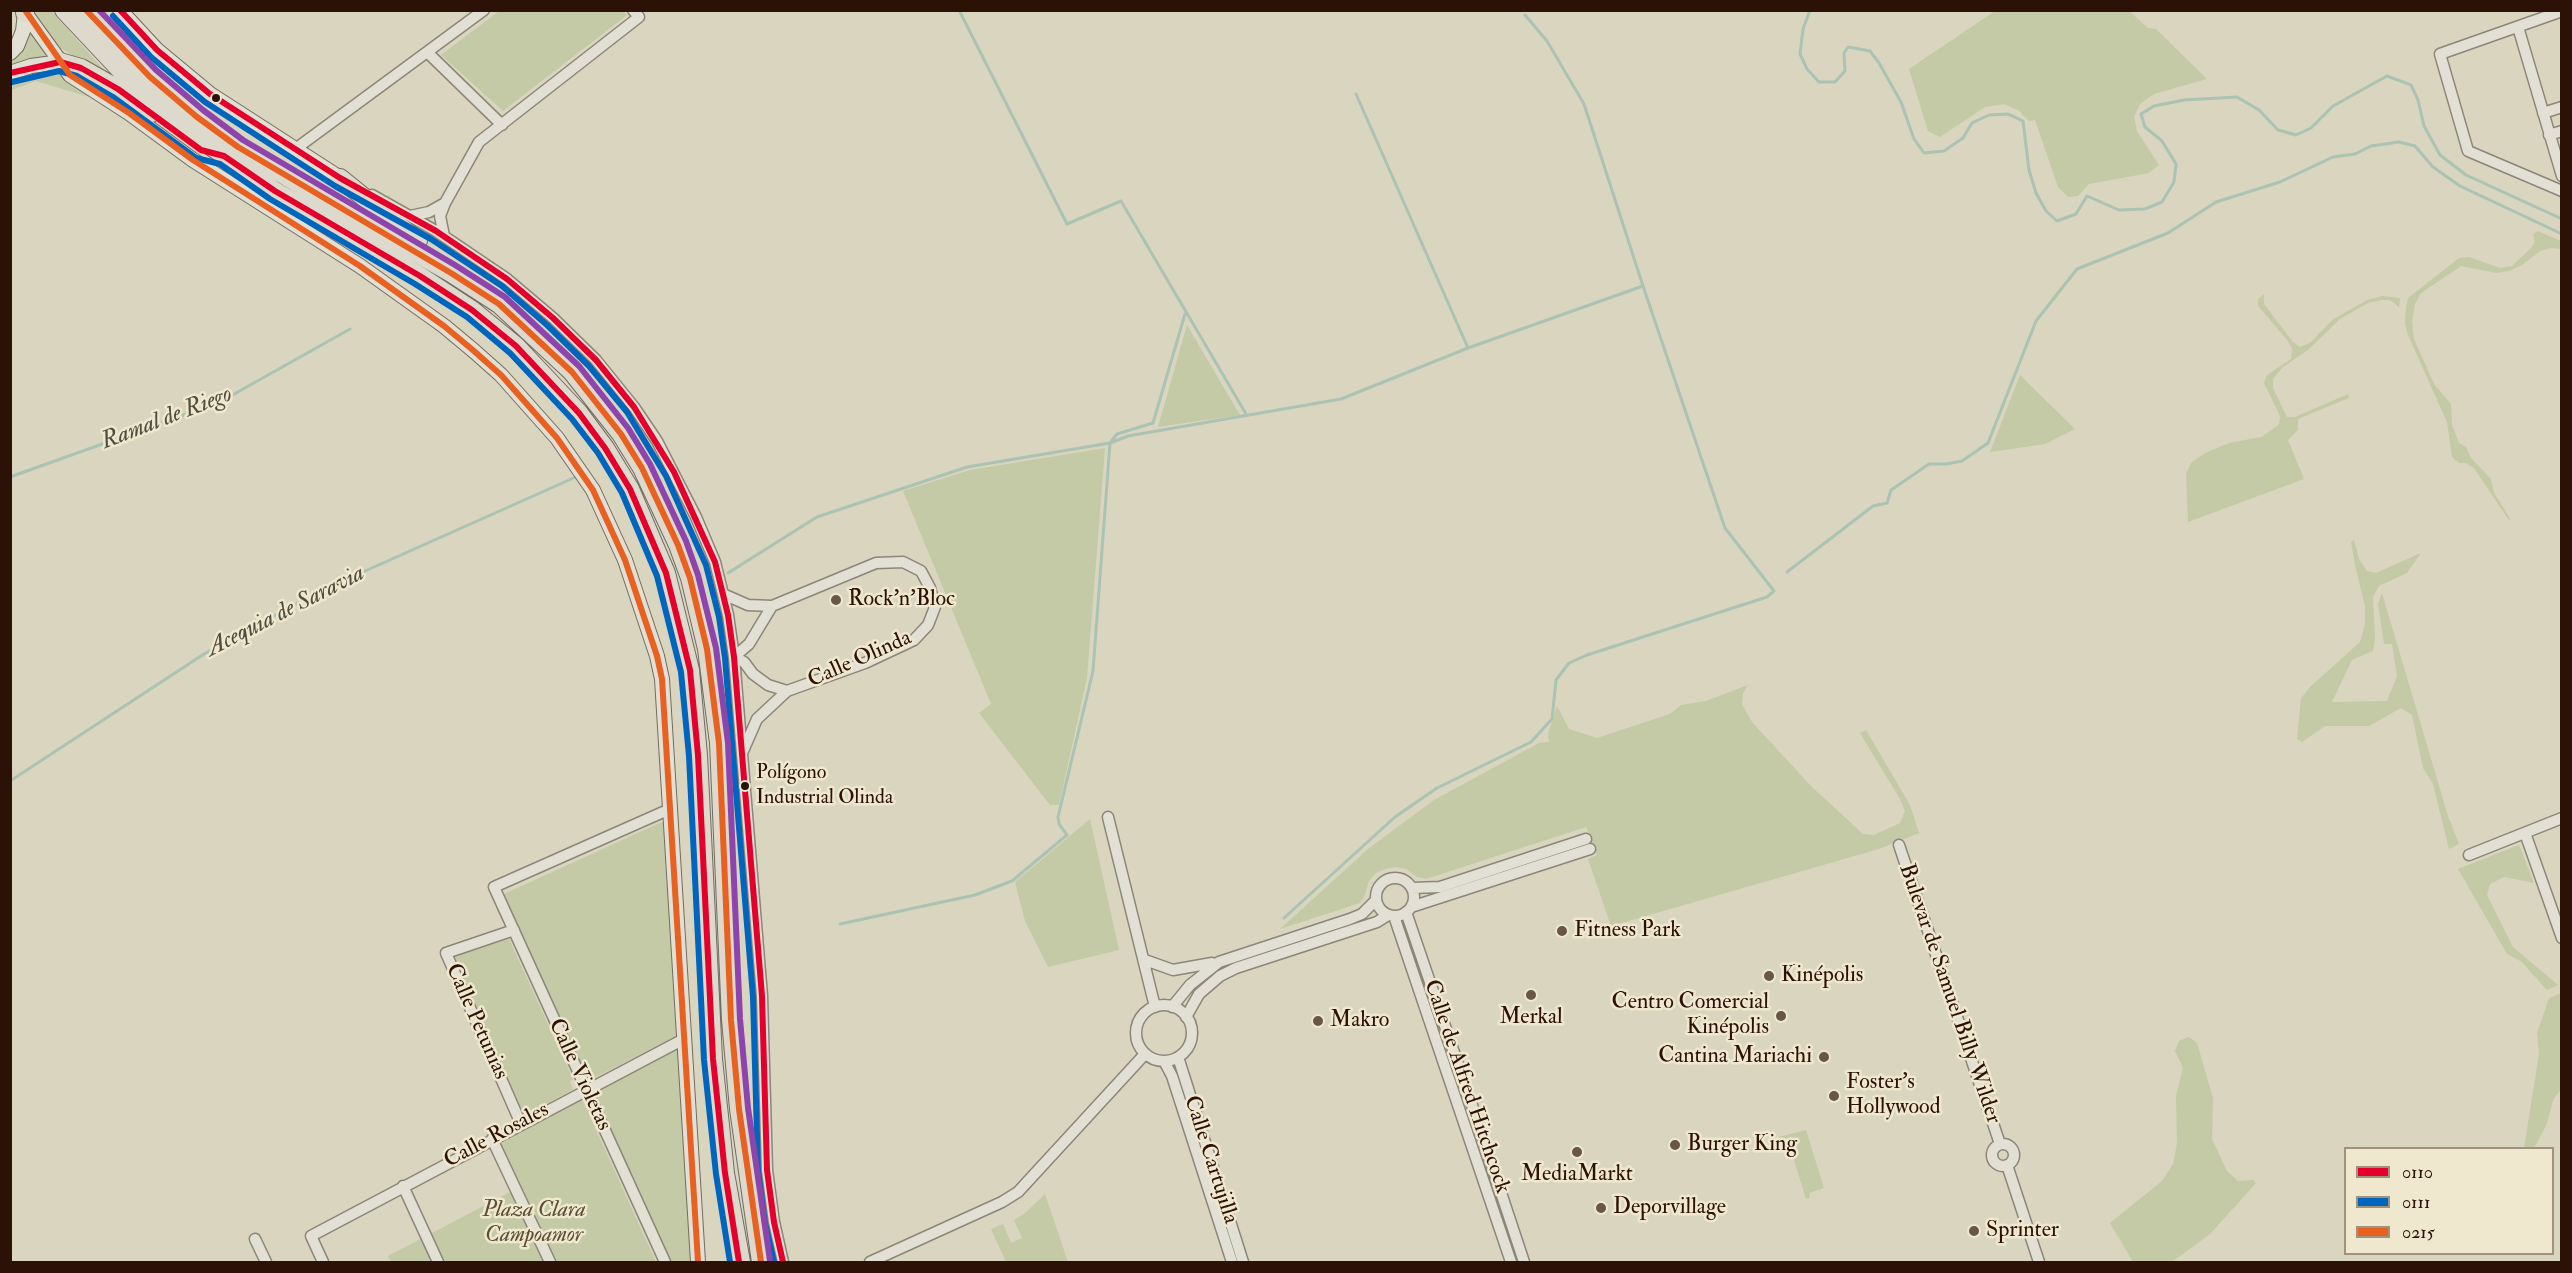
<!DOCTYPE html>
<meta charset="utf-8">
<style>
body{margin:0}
#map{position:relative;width:2572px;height:1273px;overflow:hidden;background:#dad5bf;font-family:"IM FELL Double Pica",serif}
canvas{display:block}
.frame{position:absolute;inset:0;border:12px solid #2b1106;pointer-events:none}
.legend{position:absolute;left:2344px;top:1147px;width:210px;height:108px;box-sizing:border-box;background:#efe8ce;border:2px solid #a1927e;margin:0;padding:8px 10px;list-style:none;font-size:18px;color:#2b1106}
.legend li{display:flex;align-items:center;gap:12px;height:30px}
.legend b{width:30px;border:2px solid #a1927e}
</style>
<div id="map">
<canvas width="2572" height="1273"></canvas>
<div class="frame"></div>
<ul class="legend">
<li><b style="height:8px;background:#e4002b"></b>0110</li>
<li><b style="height:8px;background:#0065bd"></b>0111</li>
<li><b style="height:8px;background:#e86121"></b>0215</li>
</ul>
</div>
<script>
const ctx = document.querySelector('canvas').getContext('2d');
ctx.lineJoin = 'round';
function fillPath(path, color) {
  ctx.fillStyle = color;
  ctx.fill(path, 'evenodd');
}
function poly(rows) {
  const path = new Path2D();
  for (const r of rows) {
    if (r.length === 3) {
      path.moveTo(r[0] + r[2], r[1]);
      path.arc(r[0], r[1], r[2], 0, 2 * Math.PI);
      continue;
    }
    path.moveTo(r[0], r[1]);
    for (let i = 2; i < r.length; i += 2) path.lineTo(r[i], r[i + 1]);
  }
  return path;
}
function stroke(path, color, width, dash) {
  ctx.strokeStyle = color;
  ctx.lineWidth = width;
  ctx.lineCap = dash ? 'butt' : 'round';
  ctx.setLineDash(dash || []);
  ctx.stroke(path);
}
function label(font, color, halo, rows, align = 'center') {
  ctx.font = font + ' "IM FELL Double Pica",serif';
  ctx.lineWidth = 5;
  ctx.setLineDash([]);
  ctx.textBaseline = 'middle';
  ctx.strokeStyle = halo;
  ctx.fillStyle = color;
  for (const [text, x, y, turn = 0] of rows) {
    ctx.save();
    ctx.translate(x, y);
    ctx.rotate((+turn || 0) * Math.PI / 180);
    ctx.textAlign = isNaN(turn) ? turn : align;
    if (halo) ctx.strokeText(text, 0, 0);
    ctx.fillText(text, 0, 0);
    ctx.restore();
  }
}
fillPath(poly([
 [2128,10,2148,28,2156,29,2207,79,2154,94,2140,104,2134,117,2137,131,2159,165,2149,173,2089,184,2078,196,2068,197,2058,187,2035,120,2029,121,2018,110,2004,104,1985,107,1940,137,1928,131,1909,69,1995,11],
 [31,11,51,11,105,71,103,74,54,44],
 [623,11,627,15,503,111,441,55,499,11],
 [29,25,51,57,11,67,11,59],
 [41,68,53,70,92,93,89,97,36,81,11,90,10,78],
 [2538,231,2561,241,2561,249,2552,248,2540,251,2522,265,2509,271,2496,273,2461,266,2421,293,2415,304,2412,322,2414,339,2434,384,2451,404,2452,425,2459,443,2466,447,2471,458,2491,479,2494,493,2511,520,2508,519,2474,468,2466,463,2459,463,2452,457,2447,422,2408,335,2405,324,2406,308,2408,298,2459,258,2469,257,2500,268,2512,266,2531,248,2535,242,2533,234],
 [2264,294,2264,304,2293,342,2300,347,2310,343,2332,320,2367,300,2382,296,2400,298,2399,307,2390,300,2382,300,2368,303,2340,319,2309,349,2282,368,2273,379,2273,388,2287,417,2295,417,2348,394,2349,398,2298,419,2298,430,2288,440,2304,479,2188,522,2186,474,2191,463,2205,453,2229,443,2261,437,2279,425,2280,416,2264,383,2267,375,2291,359,2292,349,2288,341,2258,306,2258,299],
 [1187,325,1240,415,1158,427],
 [2020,375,2075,429,2045,444,1990,452],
 [1105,448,1087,678,1059,805,1050,805,979,713,991,704,903,491,970,470],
 [2354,540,2359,559,2367,571,2376,573,2421,553,2407,573,2379,586,2373,597,2375,639,2373,651,2352,660,2332,702,2387,701,2397,676,2392,644,2384,644,2378,604,2382,593,2448,816,2459,844,2449,849,2433,784,2423,768,2412,715,2401,708,2369,726,2325,726,2302,742,2297,739,2301,698,2311,686,2360,642,2365,624,2365,606,2355,565,2351,542],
 [1748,685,1743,693,1742,704,1752,722,1811,786,1863,834,1874,835,1900,823,1905,811,1900,799,1860,733,1866,730,1910,805,1919,833,1879,849,1611,926,1588,859,1597,855,1586,827,1426,879,1417,877,1406,869,1396,867,1385,869,1376,873,1369,881,1364,897,1360,903,1280,929,1368,849,1434,800,1539,743,1549,742,1548,734,1557,706,1569,729,1597,738,1670,714,1681,705,1706,701],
 [1090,819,1119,950,1048,967,1025,921,1015,882],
 [664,821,678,1035,588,1081,504,894],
 [2519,845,2534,883,2504,877,2490,884,2487,895,2513,947,2558,985,2547,990,2522,962,2507,954,2458,869],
 [509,939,573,1079,570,1081,573,1089,524,1116,454,956],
 [2561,993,2561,1090,2554,1098,2546,1126,2534,1148,2524,1148,2539,1054,2537,1033,2549,998],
 [2189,1037,2197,1043,2213,1098,2212,1139,2227,1171,2238,1181,2253,1180,2256,1183,2210,1234,2172,1262,2133,1262,2110,1223,2162,1181,2173,1164,2177,1143,2176,1096,2183,1068,2175,1051,2179,1041],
 [678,1048,692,1262,671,1262,594,1093],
 [582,1099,656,1262,391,1262,388,1256,520,1187,500,1144],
 [1806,1130,1824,1188,1809,1193,1810,1198,1806,1199,1787,1138,1779,1140,1778,1137],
 [1045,1194,1068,1262,1006,1262,991,1229,1003,1224,1011,1243,1022,1238,1014,1220,1024,1214]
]), '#c3caa5');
stroke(poly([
 [959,10,1067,224,1121,201,1246,414],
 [1810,10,1803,29,1800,54,1807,69,1819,82,1835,82,1845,71,1844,53,1848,47,1870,51,1879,63,1901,102,1914,139,1924,153,1944,151,1963,138,1972,123,1989,115,2008,114,2023,121,2029,170,2036,193,2046,211,2057,221,2076,214,2087,196,2119,210,2145,209,2162,202,2174,182,2176,164,2162,141,2145,127,2141,114,2154,106,2184,100,2237,97,2259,110,2278,130,2296,135,2311,128,2333,106,2387,76,2411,85,2418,100,2424,126,2440,155,2466,175,2562,219],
 [1525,15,1547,41,1584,104,1643,286],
 [1356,94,1468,348],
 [10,477,220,402,350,329],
 [1787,572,1873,506,1887,503,1891,490,1929,464,1946,464,1962,461,1988,443,2036,321,2077,269,2168,233,2216,202,2280,182,2333,157,2355,154,2371,146,2399,142,2415,146,2433,167,2460,186,2562,234],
 [728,573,817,517,967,467,1110,443,1128,436,1341,399,1468,348,1643,286,1725,528,1774,591,1767,597,1587,655,1569,663,1556,680,1552,719,1531,742,1437,788,1395,817,1284,918],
 [10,781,204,654,318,592,578,476],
 [840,924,975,895,1012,881,1067,835,1059,824,1058,817,1093,671,1110,443,1117,434,1153,423,1185,314]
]), '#aac3b2', 3);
const street = poly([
 [2562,11,2440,54,2468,151,2562,191],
 [2518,27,2562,176],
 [427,52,502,125],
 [2543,113,2562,107],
 [2549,135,2562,131],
 [294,150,484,10],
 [372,195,436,231,507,279,553,318,596,360,634,407,657,441,696,517,715,562,728,615,734,657,762,996,767,1170,774,1222,783,1262],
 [410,216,429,212,445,203],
 [444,236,440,216,445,203,479,142,639,17,633,10],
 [723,594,748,605,772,606,876,563,903,562,921,571,930,588,935,607,928,625,914,640,865,663,787,691,757,719,743,751],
 [772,606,749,644,734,657,744,662,753,674,768,685,787,691],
 [1108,817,1155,1007],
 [2525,833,2562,938],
 [1899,845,2000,1144],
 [2469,855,2562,818],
 [1395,897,19],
 [1412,888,1440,887,1586,839],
 [1411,907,1590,849],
 [1406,912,1461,1073,1465,1091,1470,1099,1524,1262],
 [1394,916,1511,1262],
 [514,930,446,953,521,1124],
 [1145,960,1173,970,1212,963],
 [1164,1033,28],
 [1172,1007,1190,985,1219,962,1350,919,1362,914,1376,900],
 [1186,1017,1199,994,1220,976,1236,968,1377,922,1388,915],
 [1178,1057,1243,1262],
 [1164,1061,1172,1076,1232,1262],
 [492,1139,550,1262],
 [2003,1155,11],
 [2007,1165,2039,1262],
 [403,1186,438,1262],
 [255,1239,266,1262],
 [323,1262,311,1236,684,1039],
 [665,1262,494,887,670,809],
 [870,1262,1002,1202,1018,1192,1145,1054]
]);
const secondary = poly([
 [23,10,70,75,129,113,193,160,360,266,444,326,474,351,501,375,557,438,593,490,625,560,657,656,662,679,698,1262],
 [120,10,157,50,210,94,340,178],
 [10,53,17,46,23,31,25,13],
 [10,73,31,66,60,62]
]);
const highway = poly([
 [25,10,25,13],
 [64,10,128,78,205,142,275,191,420,276,472,310,516,346,579,413,605,448,630,489,666,573,690,670,698,755,713,1059,725,1173,741,1262],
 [86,10,150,77,197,117,238,147,340,209,451,273,499,304,572,372,621,434,642,468,678,545,690,578,707,649,719,743,731,1020,739,1109,761,1262],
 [60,62,81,68,118,89,151,113],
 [340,178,418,241]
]);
stroke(street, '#8c8678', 13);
stroke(secondary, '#736c60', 16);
stroke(highway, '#736c60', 20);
stroke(street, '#e2e0d5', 10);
stroke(secondary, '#e2e0d5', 14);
stroke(highway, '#dddacd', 18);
stroke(poly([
 [120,10,157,50,210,94,340,178,436,231,507,279,553,318,596,360,634,407,674,472,715,562,728,615,734,657,762,996,767,1170,774,1222,783,1262],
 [10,73,60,62,81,68,118,89,201,150,224,156,275,191,420,276,472,310,516,346,579,413,605,448,630,489,666,573,690,670,698,755,713,1059,725,1173,739,1262]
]), '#e4002b', 6);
stroke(poly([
 [113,16,151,57,205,102,335,186,431,239,502,286,547,325,589,366,627,412,666,476,706,565,719,617,725,658,753,997,758,1170,765,1223,774,1262],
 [12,82,59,71,77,76,113,97,196,158,220,164,270,199,415,284,467,317,510,353,572,419,598,453,622,493,657,576,681,672,689,756,704,1060,716,1174,730,1262]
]), '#0065bd', 6);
stroke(poly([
 [25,10,70,75,129,113,193,160,360,266,444,326,474,351,501,375,557,438,593,490,625,560,657,656,662,679,698,1262],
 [86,10,150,77,197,117,238,147,451,273,499,304,572,372,621,434,642,468,678,545,690,578,707,649,719,743,731,1020,739,1109,761,1262]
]), '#e86121', 6);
stroke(poly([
 [99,10,156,70,203,110,243,140,455,265,505,297,579,366,628,428,650,464,686,541,698,575,716,648,728,743,740,1019,748,1108,770,1261]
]), '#8e44ad', 6);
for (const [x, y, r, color] of [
 [216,98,5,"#2b1106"],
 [836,600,6,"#685647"],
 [745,786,5,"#2b1106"],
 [1562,931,6,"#685647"],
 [1769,976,6,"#685647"],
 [1531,995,6,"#685647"],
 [1781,1016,6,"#685647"],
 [1318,1021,6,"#685647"],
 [1824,1057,6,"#685647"],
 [1834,1096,6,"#685647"],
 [1675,1145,6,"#685647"],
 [1577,1152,6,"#685647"],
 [1601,1208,6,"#685647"],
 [1974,1231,6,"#685647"]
]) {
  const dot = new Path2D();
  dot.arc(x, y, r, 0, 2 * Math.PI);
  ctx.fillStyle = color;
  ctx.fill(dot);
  stroke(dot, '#efe8ce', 2);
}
label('20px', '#2b1106', '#efe8ce', [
 ["Polígono",756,774],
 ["Industrial Olinda",756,799]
], 'left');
label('22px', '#2b1106', '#efe8ce', [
 ["Rock'n'Bloc",848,600],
 ["Fitness Park",1574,931],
 ["Kinépolis",1781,976],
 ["Centro Comercial",1769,1003,"right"],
 ["Kinépolis",1769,1028,"right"],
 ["Merkal",1531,1018,"center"],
 ["Makro",1330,1021],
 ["Cantina Mariachi",1812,1057,"right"],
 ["Foster's",1846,1083],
 ["Hollywood",1846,1108],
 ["Burger King",1687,1145],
 ["MediaMarkt",1577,1175,"center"],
 ["Deporvillage",1613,1208],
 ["Sprinter",1986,1231]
], 'left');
label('22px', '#2b1106', '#efe8ce', [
 ["Calle Olinda",860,660,-24],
 ["Bulevar de Samuel Billy Wilder",1949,994,71],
 ["Calle Petunias",476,1022,66],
 ["Calle Violetas",579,1075,65],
 ["Calle de Alfred Hitchcock",1466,1087,71],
 ["Calle Rosales",497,1136,-28],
 ["Calle Cartujilla",1210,1160,72]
]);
label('italic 22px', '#5a4f36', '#efe8ce', [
 ["Plaza Clara",534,1211],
 ["Campoamor",534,1236]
]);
label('italic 24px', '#504c40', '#efe8ce', [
 ["Ramal de Riego",167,419,-21],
 ["Acequia de Saravia",286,612,-27]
]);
</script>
